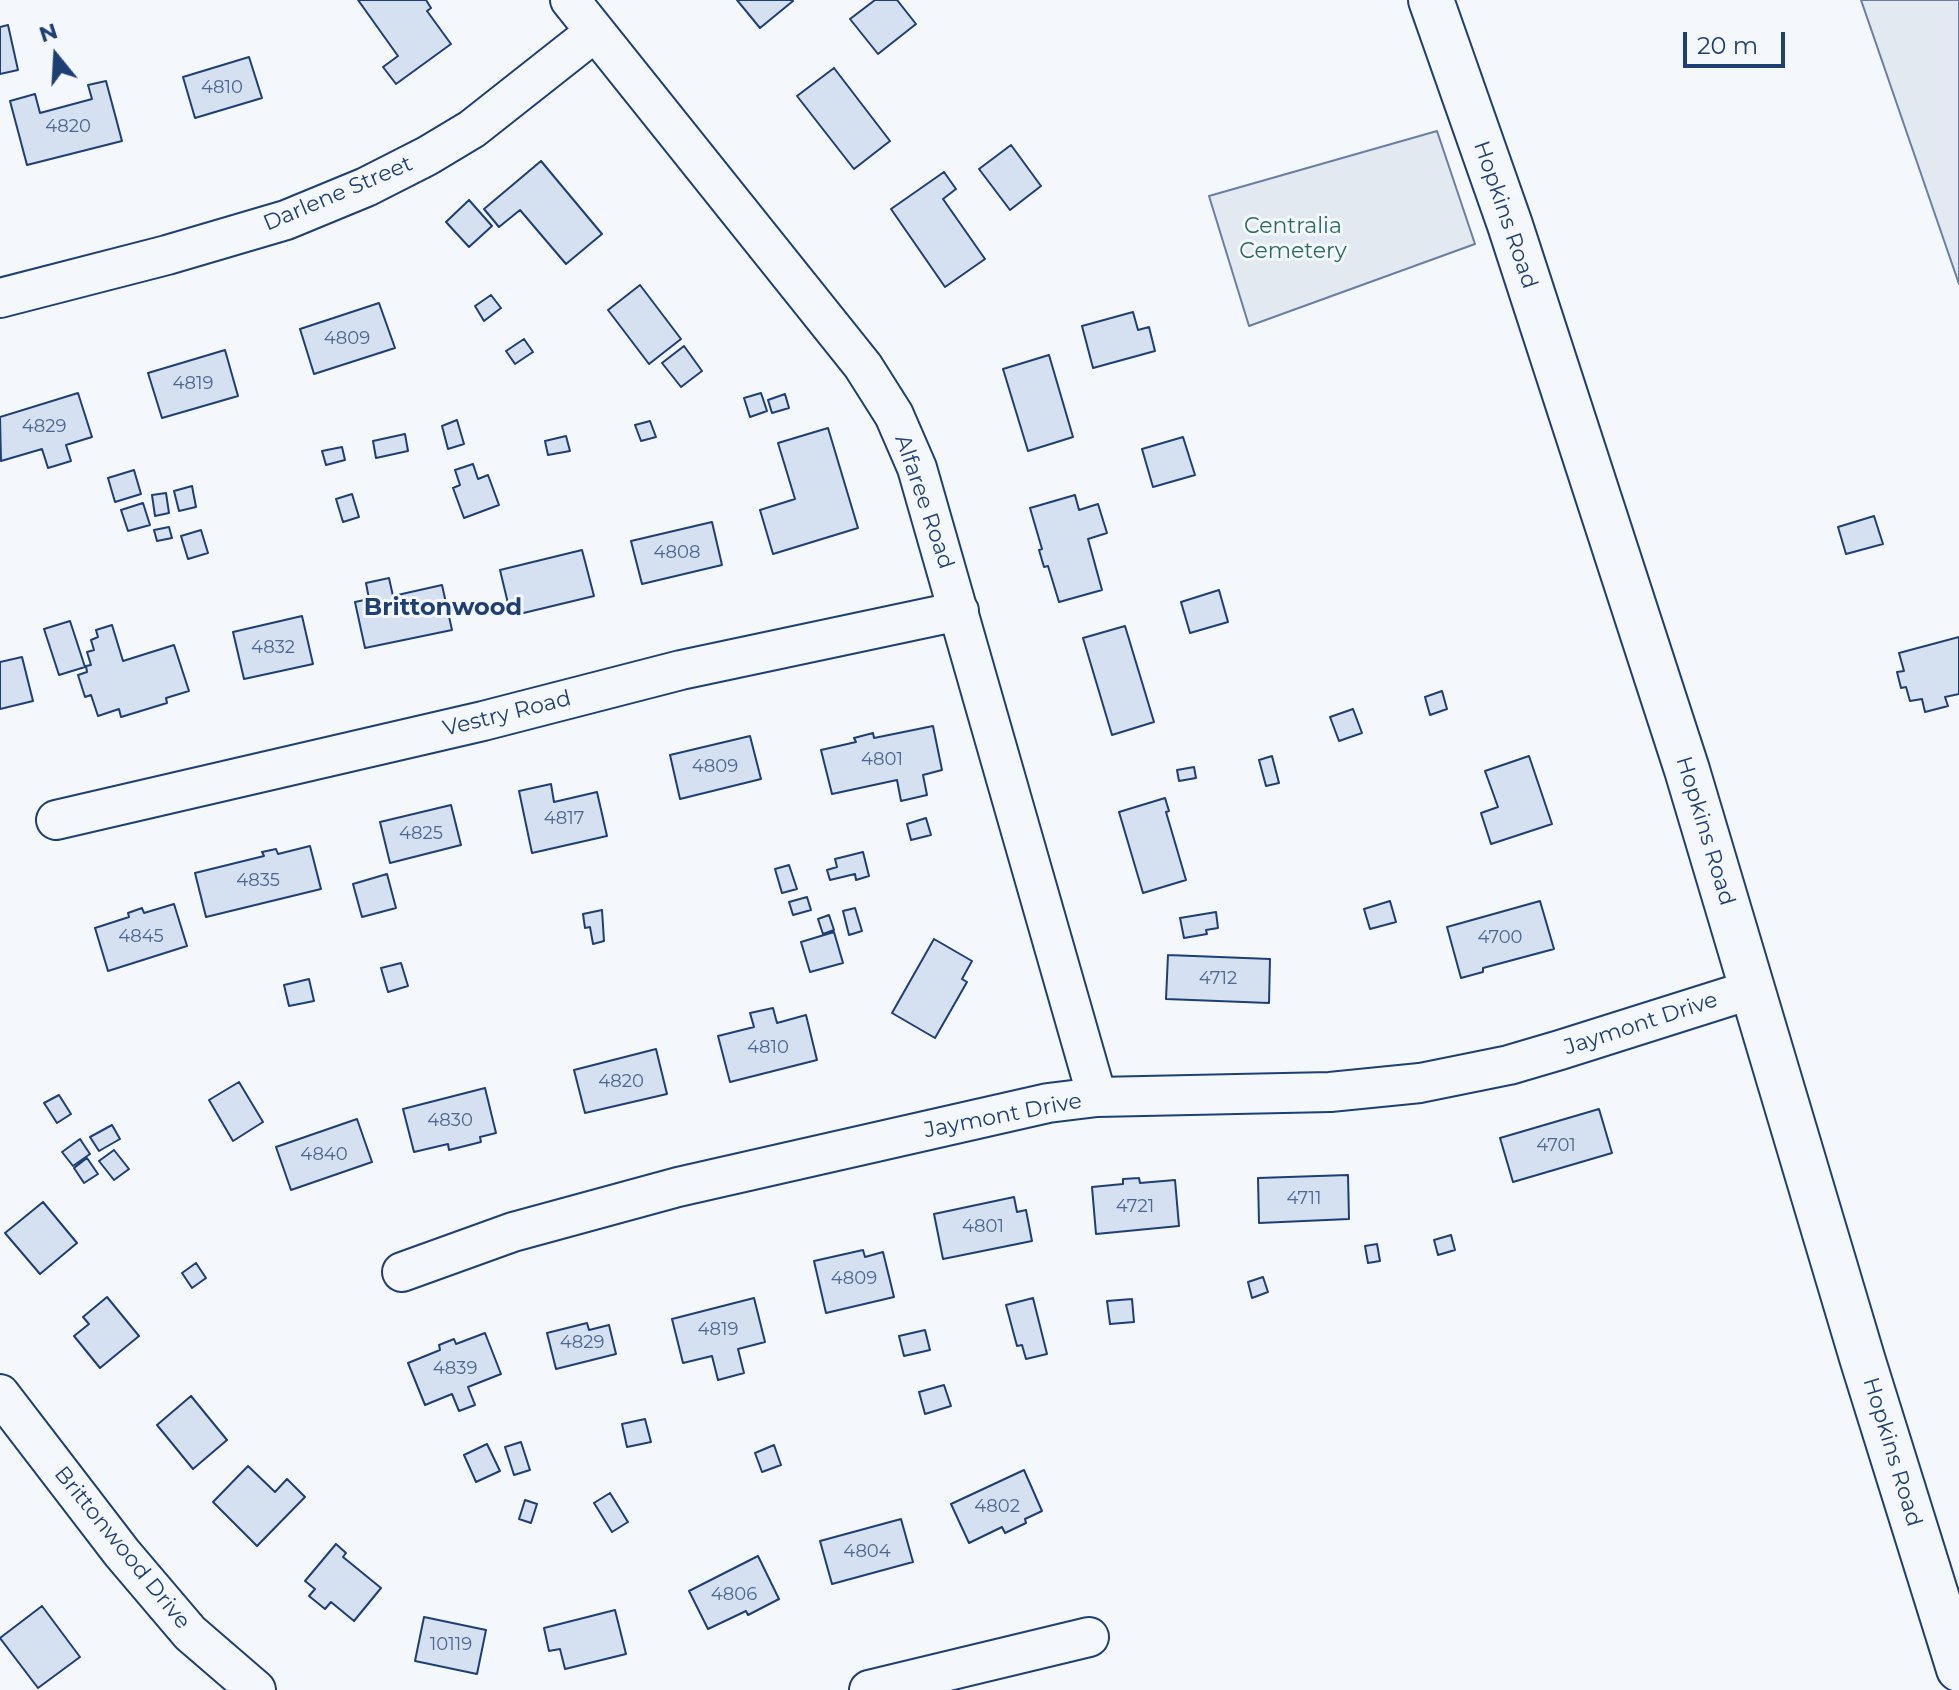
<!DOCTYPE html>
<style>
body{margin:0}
#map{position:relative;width:1959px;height:1690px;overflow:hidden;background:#f4f7fb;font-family:Montserrat,sans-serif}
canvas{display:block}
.north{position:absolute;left:16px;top:16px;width:80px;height:80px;-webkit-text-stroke:6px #f4f7fb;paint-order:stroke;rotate:342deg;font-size:22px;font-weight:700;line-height:32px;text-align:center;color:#1d3f73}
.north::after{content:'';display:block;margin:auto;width:28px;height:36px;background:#1d3f73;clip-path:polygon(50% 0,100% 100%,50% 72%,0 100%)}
.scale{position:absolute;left:1683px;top:32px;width:102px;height:36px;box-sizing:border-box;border:4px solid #1d3f73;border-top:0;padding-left:10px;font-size:24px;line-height:28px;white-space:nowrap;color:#1d3f73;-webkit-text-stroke:6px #f4f7fb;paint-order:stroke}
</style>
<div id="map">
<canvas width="1959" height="1690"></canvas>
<div class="north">N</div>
<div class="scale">20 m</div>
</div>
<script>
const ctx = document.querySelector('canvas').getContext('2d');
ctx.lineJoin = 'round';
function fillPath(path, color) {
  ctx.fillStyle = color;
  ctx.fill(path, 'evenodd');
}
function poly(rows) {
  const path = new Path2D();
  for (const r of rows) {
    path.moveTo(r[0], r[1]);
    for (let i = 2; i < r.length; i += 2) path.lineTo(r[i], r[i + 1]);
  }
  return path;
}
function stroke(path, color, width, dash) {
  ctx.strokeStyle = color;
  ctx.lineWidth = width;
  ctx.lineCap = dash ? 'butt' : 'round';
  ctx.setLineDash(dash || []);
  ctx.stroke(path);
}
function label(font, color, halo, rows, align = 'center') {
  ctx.font = font + ' Montserrat,sans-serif';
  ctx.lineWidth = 6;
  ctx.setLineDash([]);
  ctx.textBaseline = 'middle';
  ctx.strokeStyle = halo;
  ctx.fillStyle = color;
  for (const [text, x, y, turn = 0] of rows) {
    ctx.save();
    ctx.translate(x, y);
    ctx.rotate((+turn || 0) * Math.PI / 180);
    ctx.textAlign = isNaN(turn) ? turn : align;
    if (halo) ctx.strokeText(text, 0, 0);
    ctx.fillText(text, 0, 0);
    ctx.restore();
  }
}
const green = poly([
 [1861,0,1959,0,1959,284,1861,0],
 [1437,131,1475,244,1249,326,1209,196,1437,131]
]);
fillPath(green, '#e3e9f0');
stroke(green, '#687fa3', 2);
const building = poly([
 [358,0,426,0,431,8,427,11,451,44,396,84,383,67,398,56,358,0],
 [737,0,791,0,793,1,760,28,737,0],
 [875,0,897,0,916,24,878,54,850,19,875,0],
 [8,25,18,70,0,74,0,27,8,25],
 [249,57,262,98,195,118,183,77,249,57],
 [834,68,890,141,854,169,797,96,834,68],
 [106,81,122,141,27,165,10,101,35,94,40,113,92,99,88,85,106,81],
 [1011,145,1041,186,1010,210,979,169,1011,145],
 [541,161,602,234,566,264,520,210,499,227,484,209,541,161],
 [944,172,956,189,943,199,985,259,945,287,891,209,944,172],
 [469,200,492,226,469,247,446,222,469,200],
 [640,285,681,339,649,364,608,310,640,285],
 [491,295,501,308,484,321,475,306,491,295],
 [379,303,395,348,314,374,300,329,379,303],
 [1133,312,1138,330,1149,327,1155,351,1093,368,1082,326,1133,312],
 [524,339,533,352,515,364,506,351,524,339],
 [684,346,702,371,681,387,662,363,684,346],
 [225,350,238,396,162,418,148,373,225,350],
 [1049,355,1073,437,1028,451,1003,369,1049,355],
 [78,393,92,437,66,445,71,461,48,468,42,449,1,461,0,417,78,393],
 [761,393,767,411,750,417,744,398,761,393],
 [785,394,789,408,772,413,768,400,785,394],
 [457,420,464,444,448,449,442,426,457,420],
 [650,421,656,437,641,441,635,425,650,421],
 [828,428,858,528,773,554,760,510,795,499,778,443,828,428],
 [405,434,408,451,376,458,373,441,405,434],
 [566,436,570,451,548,455,545,441,566,436],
 [1183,437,1195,475,1153,487,1142,449,1183,437],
 [342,447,345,460,326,465,322,451,342,447],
 [473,464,478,479,488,475,499,505,464,518,453,488,460,485,455,470,473,464],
 [134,470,141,494,115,502,108,478,134,470],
 [192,486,196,507,179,511,174,491,192,486],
 [166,493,169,513,155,516,152,495,166,493],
 [352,494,359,517,343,522,336,499,352,494],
 [1075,495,1079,510,1098,504,1107,533,1088,539,1102,590,1059,602,1048,566,1044,567,1039,550,1042,549,1030,508,1075,495],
 [143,503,150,525,128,531,121,510,143,503],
 [1874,516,1883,544,1846,554,1838,527,1874,516],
 [712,522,722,565,642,584,631,541,712,522],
 [169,527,172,538,157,541,154,530,169,527],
 [201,530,208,553,188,559,181,536,201,530],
 [582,550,594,596,511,616,500,570,582,550],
 [389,578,393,596,442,585,452,630,365,648,355,602,369,599,366,583,389,578],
 [1219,590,1228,622,1190,633,1181,602,1219,590],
 [302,616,313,664,244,679,233,632,302,616],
 [70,621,85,667,59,675,44,629,70,621],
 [112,625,123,661,174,645,189,691,166,698,167,703,121,717,119,709,98,716,91,695,85,697,78,675,87,672,86,666,91,665,87,652,94,650,91,640,98,637,96,630,112,625],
 [1125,626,1154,722,1112,735,1083,638,1125,626],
 [1959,637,1959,694,1945,697,1948,706,1925,712,1922,699,1910,701,1906,687,1901,688,1897,672,1904,671,1899,653,1959,637],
 [22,657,33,701,0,709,0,662,22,657],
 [1442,691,1447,709,1430,715,1425,697,1442,691],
 [1353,709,1362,733,1339,741,1330,717,1353,709],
 [933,726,942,770,923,775,927,795,901,801,897,780,832,794,821,750,856,742,854,738,873,733,874,738,933,726],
 [750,736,761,779,680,799,670,755,750,736],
 [1272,756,1279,783,1266,786,1259,760,1272,756],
 [1529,756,1552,824,1491,844,1481,813,1498,807,1485,771,1529,756],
 [1194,767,1196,778,1179,781,1177,770,1194,767],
 [551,784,554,802,597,792,607,836,532,853,519,791,551,784],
 [1165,798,1169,811,1166,812,1186,880,1143,893,1119,812,1165,798],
 [451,805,461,845,390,863,380,822,451,805],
 [926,818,931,835,911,840,907,824,926,818],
 [310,846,321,889,206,917,195,873,264,856,262,852,276,849,278,854,310,846],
 [863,852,869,876,856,880,855,874,830,880,827,870,837,867,835,859,863,852],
 [789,865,797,889,782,893,775,869,789,865],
 [387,874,396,908,362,917,353,884,387,874],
 [807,897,811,910,793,915,789,902,807,897],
 [1390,901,1396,922,1370,929,1364,909,1390,901],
 [1540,901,1554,949,1483,968,1483,972,1461,978,1447,927,1540,901],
 [174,904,187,946,108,971,95,928,129,917,128,913,142,908,144,913,174,904],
 [855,908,862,931,849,935,843,911,855,908],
 [602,910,604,941,593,944,590,927,585,928,583,914,602,910],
 [1216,912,1218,928,1206,930,1207,934,1184,938,1180,918,1216,912],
 [829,915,834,930,823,934,818,919,829,915],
 [834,932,843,963,810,972,801,942,834,932],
 [934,939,972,961,962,979,967,982,935,1038,892,1013,934,939],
 [1168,955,1270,959,1269,1003,1166,999,1168,955],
 [401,963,408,986,388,992,381,968,401,963],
 [309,979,314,1001,289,1006,284,985,309,979],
 [773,1008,777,1023,806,1015,817,1060,730,1082,718,1036,754,1027,750,1013,773,1008],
 [656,1049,667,1094,585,1113,574,1070,656,1049],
 [239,1082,263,1122,233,1141,209,1100,239,1082],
 [485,1088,496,1133,480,1137,481,1142,449,1150,448,1144,414,1152,403,1109,485,1088],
 [59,1095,71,1114,57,1123,44,1103,59,1095],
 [1599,1109,1612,1153,1513,1182,1500,1138,1599,1109],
 [357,1119,372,1162,291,1190,276,1147,357,1119],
 [112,1125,120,1139,99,1151,90,1137,112,1125],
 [80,1139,90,1154,73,1166,62,1152,80,1139],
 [114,1150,129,1169,114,1180,99,1161,114,1150],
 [87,1158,98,1174,84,1183,74,1168,87,1158],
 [1348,1175,1349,1219,1259,1223,1258,1178,1348,1175],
 [1139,1178,1140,1183,1175,1180,1179,1226,1096,1234,1092,1187,1123,1184,1123,1179,1139,1178],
 [1014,1197,1017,1212,1026,1210,1032,1241,943,1259,934,1214,1014,1197],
 [43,1202,77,1243,40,1274,5,1233,43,1202],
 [1451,1235,1455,1250,1438,1255,1434,1240,1451,1235],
 [1377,1244,1380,1261,1368,1263,1365,1246,1377,1244],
 [863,1250,865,1257,883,1252,894,1297,826,1313,814,1261,863,1250],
 [196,1263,206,1278,192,1288,182,1273,196,1263],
 [1263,1277,1268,1292,1252,1298,1248,1282,1263,1277],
 [107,1297,139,1336,100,1368,74,1336,89,1324,83,1317,107,1297],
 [754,1298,765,1342,738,1349,744,1373,718,1380,712,1356,683,1363,672,1319,754,1298],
 [1033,1298,1047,1354,1026,1359,1022,1345,1017,1346,1006,1305,1033,1298],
 [1132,1299,1134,1322,1110,1324,1107,1301,1132,1299],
 [587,1323,589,1330,609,1325,616,1354,556,1369,547,1333,587,1323],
 [925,1330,930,1350,904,1356,899,1336,925,1330],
 [485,1333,501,1374,468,1387,475,1405,459,1411,452,1394,425,1405,408,1363,440,1350,439,1345,454,1339,456,1344,485,1333],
 [944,1385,951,1406,925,1414,919,1392,944,1385],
 [191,1396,227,1440,193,1469,157,1425,191,1396],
 [645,1419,651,1442,627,1447,622,1424,645,1419],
 [521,1442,530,1470,514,1475,505,1447,521,1442],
 [487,1444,500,1471,476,1482,464,1455,487,1444],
 [774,1445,781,1465,762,1472,755,1453,774,1445],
 [248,1466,275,1492,287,1479,305,1497,257,1546,213,1502,248,1466],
 [1024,1470,1042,1511,1025,1519,1026,1523,1005,1533,1002,1527,969,1543,951,1504,1024,1470],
 [610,1493,628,1522,612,1532,594,1503,610,1493],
 [525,1500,537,1504,531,1523,519,1519,525,1500],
 [901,1519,913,1562,832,1584,820,1541,901,1519],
 [336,1544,346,1553,343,1557,381,1588,354,1621,331,1602,325,1609,309,1596,315,1589,305,1581,336,1544],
 [758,1556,779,1599,748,1615,746,1611,708,1629,689,1591,758,1556],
 [42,1606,80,1657,38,1688,0,1638,42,1606],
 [615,1610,626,1654,565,1669,560,1649,549,1651,544,1628,615,1610],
 [424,1617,486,1630,477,1674,415,1661,424,1617]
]);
fillPath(building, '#d5e0f0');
stroke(building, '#1d3f73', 2);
const minor = poly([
 [570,0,863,366,894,415,917,468,1097,1097],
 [0,298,167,255,286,220,366,187,427,156,472,129,595,32],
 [56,820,483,721,681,670,959,611],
 [402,1272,513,1232,678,1187,1048,1103,1097,1097,1330,1092,1420,1083,1509,1065,1560,1050,1753,989],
 [0,1394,122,1553,190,1633,256,1690],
 [869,1690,1089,1637]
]);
const major = poly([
 [1431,0,1510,225,1687,770,1863,1361,1959,1669]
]);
stroke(minor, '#1d3f73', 42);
stroke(major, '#1d3f73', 48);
stroke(minor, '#f4f7fb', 38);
stroke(major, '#f4f7fb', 44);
label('18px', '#4b6792', null, [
 ["4810",222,88],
 ["4820",68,127],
 ["4809",347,339],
 ["4819",193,384],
 ["4829",44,427],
 ["4808",677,553],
 ["4832",273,648],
 ["4801",882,760],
 ["4809",715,767],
 ["4817",564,819],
 ["4825",421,834],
 ["4835",258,881],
 ["4845",141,937],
 ["4700",1500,938],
 ["4712",1218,979],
 ["4810",768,1048],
 ["4820",621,1082],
 ["4830",450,1121],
 ["4701",1556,1146],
 ["4840",324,1155],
 ["4711",1304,1199],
 ["4721",1135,1207],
 ["4801",983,1227],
 ["4809",854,1279],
 ["4819",718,1330],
 ["4829",582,1343],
 ["4839",455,1369],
 ["4802",997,1507],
 ["4804",867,1552],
 ["4806",734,1595],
 ["10119",451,1645]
]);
label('22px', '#1d3f73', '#f4f7fb', [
 ["Darlene Street",338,194,-23],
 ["Hopkins Road",1505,215,71],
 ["Alfaree Road",924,502,71],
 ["Vestry Road",507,714,-14],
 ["Hopkins Road",1705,831,73],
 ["Jaymont Drive",1641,1024,-18],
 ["Jaymont Drive",1003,1116,-11],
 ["Hopkins Road",1892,1452,73],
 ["Brittonwood Drive",122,1548,51]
]);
label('22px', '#2c6c60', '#f4f7fb', [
 ["Centralia",1293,227],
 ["Cemetery",1293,252]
]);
label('bold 24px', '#1d3f73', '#f4f7fb', [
 ["Brittonwood",443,608]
]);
</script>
